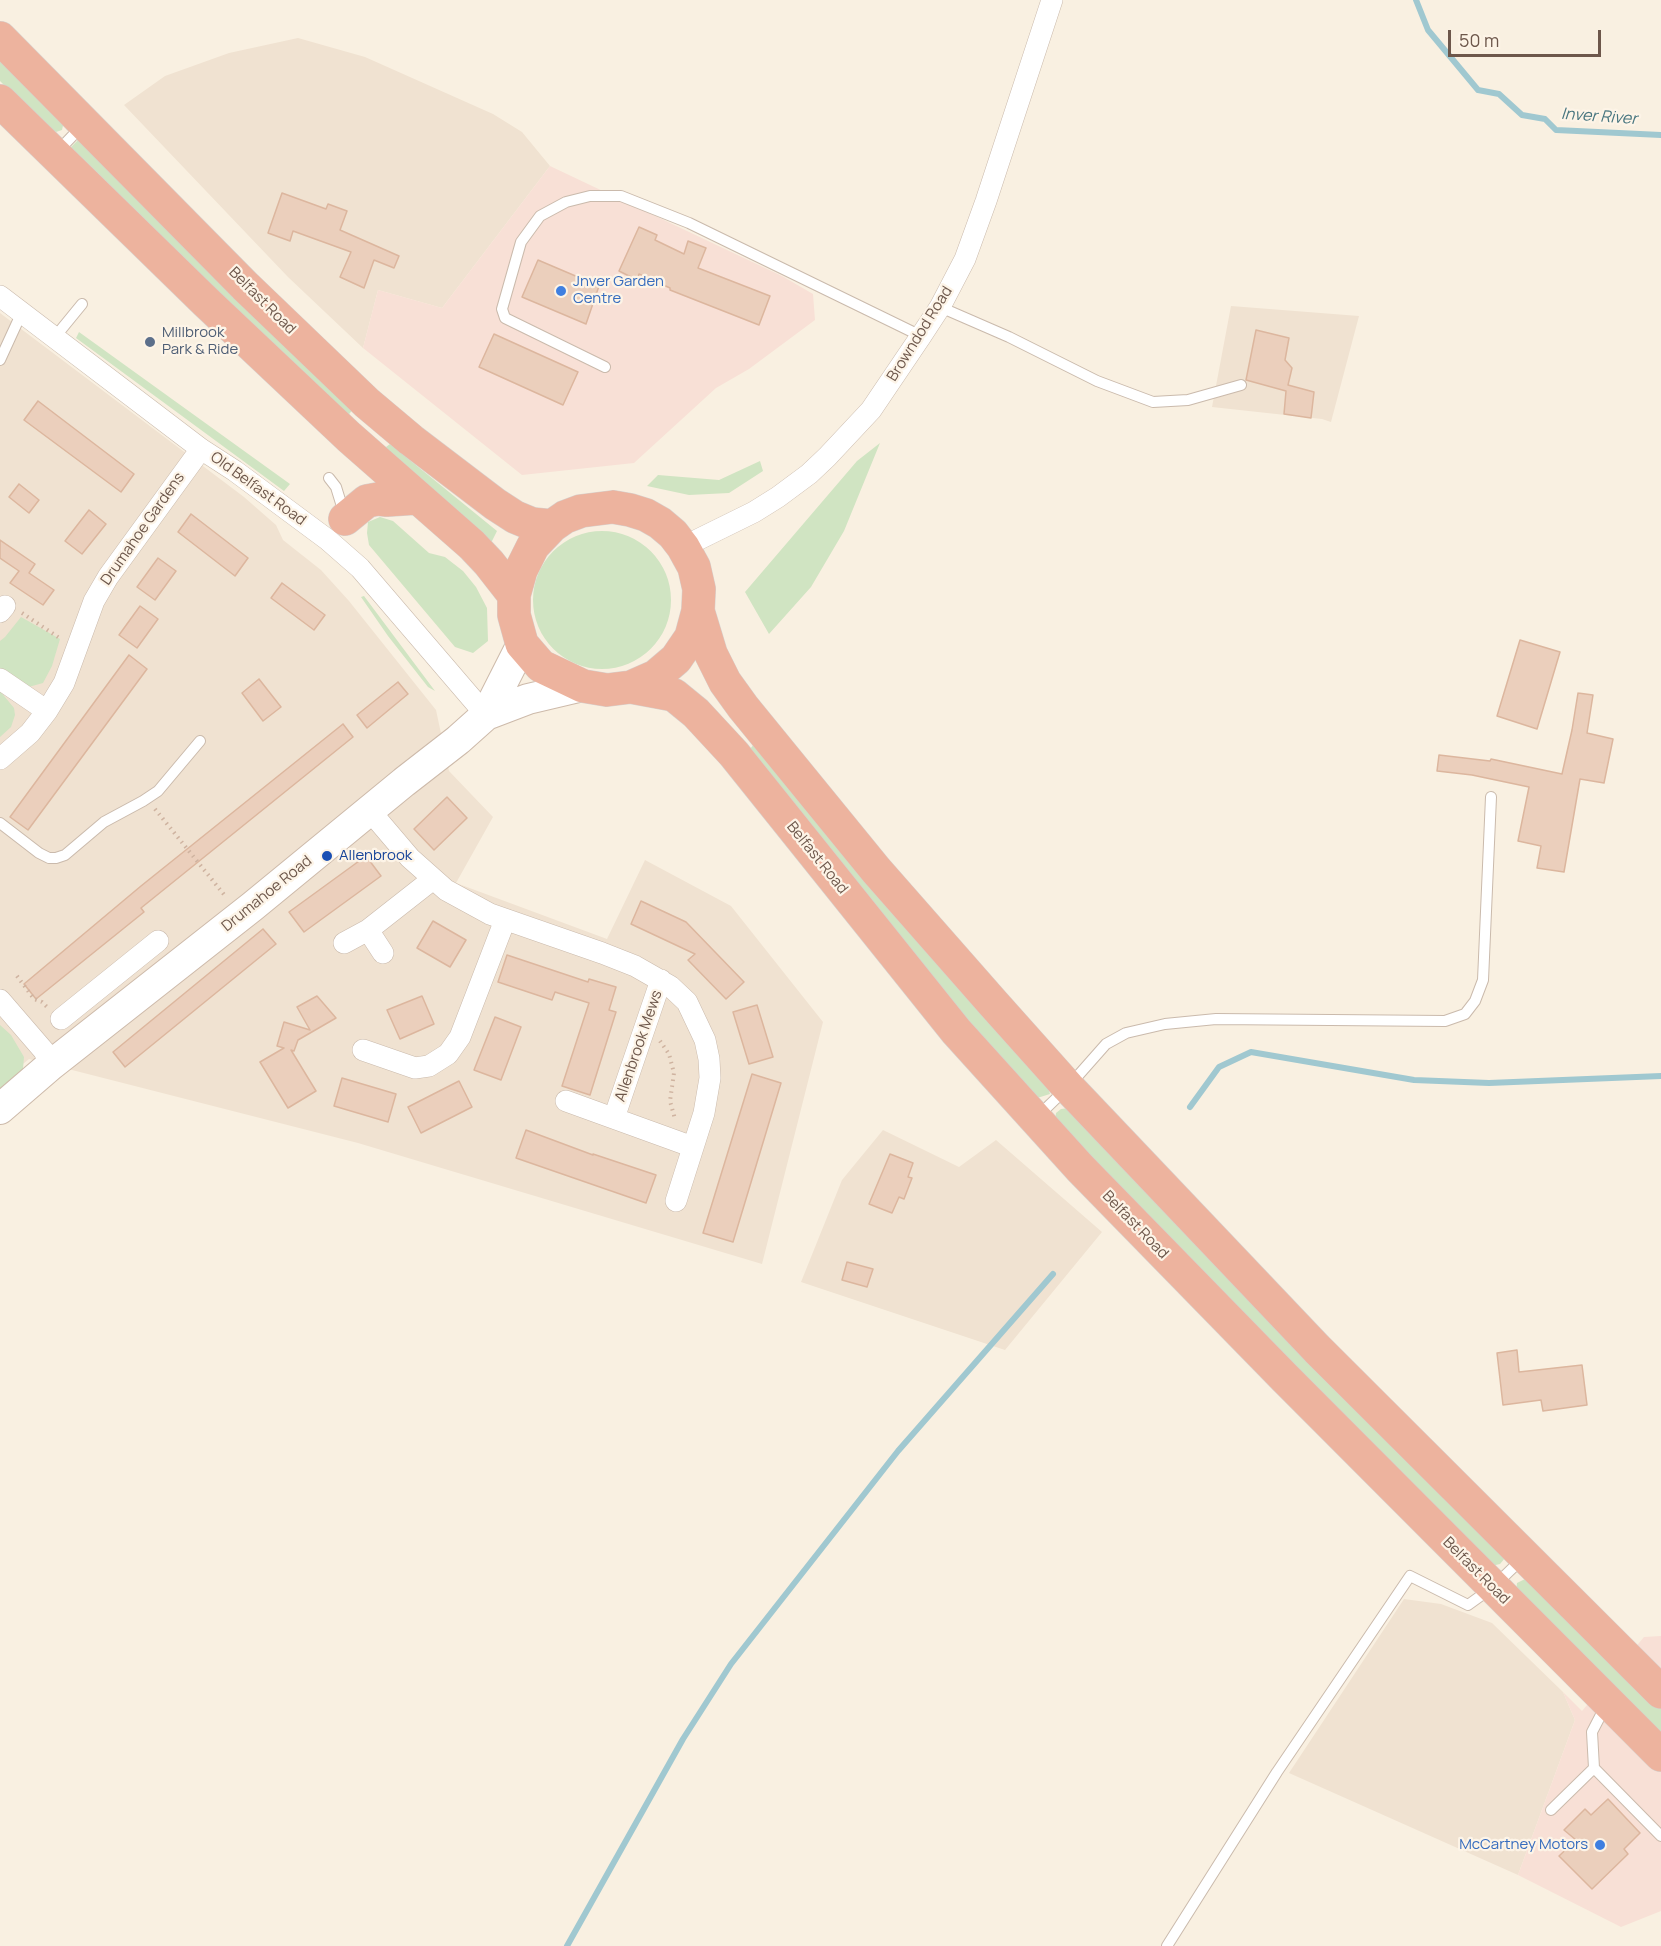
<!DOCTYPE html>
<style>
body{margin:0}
#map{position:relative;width:1661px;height:1946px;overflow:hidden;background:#f9f0e1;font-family:Manrope,sans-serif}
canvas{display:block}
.scale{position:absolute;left:1448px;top:30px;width:153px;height:27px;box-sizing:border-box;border:3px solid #6d574b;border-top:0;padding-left:8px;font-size:18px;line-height:21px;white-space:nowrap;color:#6d574b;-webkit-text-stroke:4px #fdf4e7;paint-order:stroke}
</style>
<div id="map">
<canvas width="1661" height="1946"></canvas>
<div class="scale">50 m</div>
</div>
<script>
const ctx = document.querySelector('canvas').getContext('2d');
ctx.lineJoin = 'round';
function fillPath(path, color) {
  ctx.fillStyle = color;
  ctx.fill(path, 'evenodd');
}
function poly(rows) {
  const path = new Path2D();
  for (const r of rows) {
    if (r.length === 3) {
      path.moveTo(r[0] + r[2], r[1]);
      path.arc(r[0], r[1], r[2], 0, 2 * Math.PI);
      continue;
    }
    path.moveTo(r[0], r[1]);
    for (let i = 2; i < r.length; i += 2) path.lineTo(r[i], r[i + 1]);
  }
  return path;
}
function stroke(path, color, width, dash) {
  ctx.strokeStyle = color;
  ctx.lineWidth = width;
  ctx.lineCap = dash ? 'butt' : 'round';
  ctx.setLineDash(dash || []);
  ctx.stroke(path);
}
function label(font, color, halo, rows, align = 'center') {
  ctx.font = font + ' Manrope,sans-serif';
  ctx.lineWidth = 4.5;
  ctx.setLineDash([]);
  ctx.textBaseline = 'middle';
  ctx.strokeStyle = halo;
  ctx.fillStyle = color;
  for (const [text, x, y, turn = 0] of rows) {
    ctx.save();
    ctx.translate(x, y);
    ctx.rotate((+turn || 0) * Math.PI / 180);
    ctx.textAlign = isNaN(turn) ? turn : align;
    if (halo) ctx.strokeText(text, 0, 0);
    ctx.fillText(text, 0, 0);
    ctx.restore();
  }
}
fillPath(poly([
 [298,38,365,57,493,114,522,132,550,166,442,308,378,290,363,348,288,277,124,105,165,76,229,53],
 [1231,306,1359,316,1331,422,1322,419,1212,407],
 [0,313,244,497,276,525,283,540,321,570,349,601,436,710,449,771,493,817,456,883,607,939,645,860,731,906,823,1022,762,1264,358,1143,29,1059,0,1083],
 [883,1130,959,1167,996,1140,1102,1232,1005,1350,801,1282,842,1180],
 [1404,1599,1441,1604,1492,1623,1563,1692,1575,1720,1518,1875,1289,1773]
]), '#f0e2d1');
fillPath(poly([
 [550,166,782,276,813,294,815,320,749,369,716,388,634,463,522,475,363,348,378,290,442,308],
 [1661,1636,1661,1911,1621,1927,1518,1875,1575,1720,1563,1692,1582,1711,1644,1637]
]), '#f8e0d6');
fillPath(poly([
 [0,57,64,121,62,130,56,132,48,129,0,81],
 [81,137,353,409,347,417,71,147],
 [79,332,240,448,290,484,284,491,76,338],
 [880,443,844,531,811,587,769,634,745,592,857,461],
 [390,444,497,531,491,543,382,450],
 [760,461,763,471,729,493,689,495,647,486,658,475,719,480],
 [380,517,393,521,429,553,445,557,463,571,476,587,487,608,488,641,473,653,455,647,369,545,367,533,368,522],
 [602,600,69],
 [364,596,435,691,428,687,388,636,361,597],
 [21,617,60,639,52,666,43,683,25,688,0,672,0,641,5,637],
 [0,691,14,708,15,715,11,727,0,737],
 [755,743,1046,1081,1050,1094,1034,1099,973,1028,750,749],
 [0,1025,11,1035,24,1057,23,1069,20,1074,0,1090],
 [1069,1108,1505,1558,1500,1564,1487,1567,1055,1122,1056,1113,1061,1109],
 [1525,1579,1532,1580,1661,1709,1661,1739,1516,1593,1517,1583]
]), '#d0e4c2');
stroke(poly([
 [1416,0,1428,30,1478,90,1499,94,1522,115,1545,119,1556,130,1661,135],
 [1190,1107,1219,1067,1251,1052,1414,1080,1489,1083,1661,1076],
 [567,1946,683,1739,731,1664,898,1451,1053,1274]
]), '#a0c8d0', 6);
const building = poly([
 [282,193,326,209,328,204,347,211,340,230,399,256,394,268,374,260,364,288,340,277,351,252,293,231,290,241,268,233,282,193],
 [639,227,657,235,655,240,684,254,688,241,706,248,698,268,770,296,759,325,670,290,670,288,639,274,637,280,619,271,639,227],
 [538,260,599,286,586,324,522,297,538,260],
 [1256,330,1289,338,1285,360,1292,368,1288,385,1314,392,1311,418,1284,414,1286,391,1246,380,1256,330],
 [494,334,578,372,563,405,479,367,494,334],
 [38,401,134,474,121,492,24,420,38,401],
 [19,484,39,500,29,513,9,497,19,484],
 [89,510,106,524,82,554,65,541,89,510],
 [191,514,248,558,235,576,178,532,191,514],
 [0,540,35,564,29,573,54,590,43,605,10,583,19,571,0,558,0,540],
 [158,558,176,571,155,600,137,587,158,558],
 [282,583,325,615,314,630,271,598,282,583],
 [140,606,158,619,137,648,119,635,140,606],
 [1520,640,1560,652,1537,729,1497,716,1520,640],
 [129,655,147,669,28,830,10,817,129,655],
 [259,679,281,707,263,721,242,693,259,679],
 [398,682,408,694,367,728,357,715,398,682],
 [1578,693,1593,695,1587,733,1613,739,1604,783,1580,779,1564,872,1537,868,1541,846,1518,841,1529,787,1472,775,1437,771,1439,755,1490,761,1491,759,1562,774,1572,730,1578,693],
 [343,724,353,737,141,908,144,912,36,999,24,984,141,886,343,724],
 [447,797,467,818,434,850,414,829,447,797],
 [366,856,381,876,304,932,289,912,366,856],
 [641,901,686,922,744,982,726,999,688,960,695,954,631,924,641,901],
 [433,921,466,940,450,967,417,948,433,921],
 [263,929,276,944,125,1067,113,1052,263,929],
 [507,955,588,982,589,979,616,987,609,1010,616,1012,590,1095,562,1086,589,1003,555,992,552,1000,498,982,507,955],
 [317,996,336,1018,298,1040,294,1051,291,1050,316,1091,288,1108,260,1062,284,1048,277,1046,284,1022,310,1030,297,1007,317,996],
 [422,996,434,1024,400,1039,387,1010,422,996],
 [757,1005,773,1057,749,1064,733,1012,757,1005],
 [495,1017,521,1027,501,1080,474,1070,495,1017],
 [752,1074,781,1083,733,1242,703,1233,752,1074],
 [342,1078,396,1094,388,1122,334,1106,342,1078],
 [459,1081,472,1107,421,1133,408,1107,459,1081],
 [526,1130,593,1155,593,1154,656,1175,646,1203,516,1158,526,1130],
 [890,1154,913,1163,908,1177,912,1178,904,1199,899,1197,892,1213,869,1204,890,1154],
 [847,1262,873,1269,867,1287,842,1280,847,1262],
 [1517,1350,1519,1372,1582,1365,1587,1405,1543,1411,1541,1400,1503,1405,1497,1353,1517,1350],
 [1608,1799,1640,1833,1624,1849,1628,1854,1592,1889,1559,1856,1576,1840,1564,1830,1585,1809,1591,1815,1608,1799]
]);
fillPath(building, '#ebcfbc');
stroke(building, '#dcb69e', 1.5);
const lane = poly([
 [57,152,81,127],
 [940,307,1009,337,1097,381,1153,402,1188,400,1241,385],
 [55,337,82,304],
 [0,360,22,312],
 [605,367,505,318,502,309,521,242,540,216,566,202,590,196,621,196,689,223,921,336],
 [329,478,336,487,344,513],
 [0,823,39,853,49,858,56,858,65,855,104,822,143,801,158,791,200,741],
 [1037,1117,1068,1087,1106,1044,1126,1033,1165,1024,1216,1019,1445,1021,1465,1014,1475,1001,1483,980,1491,797],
 [1606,1705,1592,1732,1594,1768,1661,1836],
 [1551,1810,1594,1768],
 [1167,1946,1277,1772,1410,1576,1468,1605,1493,1587,1522,1559]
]);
const street = poly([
 [0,296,201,449,235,471,328,540,360,568,486,715],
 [683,547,754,512,778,497,809,474,827,457,871,410,921,336,940,307,965,259,986,201,1052,0],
 [0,612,5,606],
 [0,679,47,711],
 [0,759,30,733,47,711,64,683,94,601,108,577,201,449],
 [370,811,410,858,446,890,490,914,602,953,635,966,670,986,687,1002,705,1040,709,1059,710,1078,704,1113,676,1201],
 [368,930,383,953],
 [344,943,368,930,433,879],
 [0,1000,44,1051,51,1065],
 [61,1019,158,941],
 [363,1050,415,1068,429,1066,448,1054,460,1037,505,920],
 [566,1101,693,1147],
 [614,1118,661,980]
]);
const secondary = poly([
 [486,715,528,699,583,686],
 [0,1109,51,1065,253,906,404,782,458,740,486,715,522,644]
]);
const highway = poly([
 [0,38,245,286,367,403,411,440,495,504,515,517,532,524,552,526],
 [0,101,206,302,349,437,472,545,489,563,514,595],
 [613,507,630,510,646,515,660,523,673,534,683,547,694,567,699,589,698,611,691,637,676,659,656,676,631,687,607,690,583,686,541,666,522,644,514,615,514,595,521,570,533,546,552,526,565,517,581,511,613,507],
 [345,519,367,501,378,499,387,500,417,498],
 [698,611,711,654,725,682,743,707,876,870,992,1002,1068,1087,1317,1349,1661,1692],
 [631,687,674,695,696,713,734,754,956,1031,1080,1168,1285,1378,1661,1755]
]);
stroke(lane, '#cabaac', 12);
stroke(street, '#cabaac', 22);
stroke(secondary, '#cdbaaa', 32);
stroke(highway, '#d6d0cd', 34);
stroke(poly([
 [22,613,61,639],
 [155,809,226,897],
 [17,976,34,999,42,1002,47,1007],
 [660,1041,669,1054,674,1073,670,1101,675,1119]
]), '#cfb3a0', 4, [1.5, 4.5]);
stroke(lane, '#fff', 10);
stroke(street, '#fff', 21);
stroke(secondary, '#fff', 30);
stroke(highway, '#edb39e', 33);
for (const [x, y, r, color] of [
 [561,291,6,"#3f7fe0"],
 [150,342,6,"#5c6f8a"],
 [327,856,6,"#1a4fb4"],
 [1600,1845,6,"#3f7fe0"]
]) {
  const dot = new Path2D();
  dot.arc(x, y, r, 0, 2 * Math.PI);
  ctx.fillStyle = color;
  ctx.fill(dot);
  stroke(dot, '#fdf4e7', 2);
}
label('15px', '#366cbe', '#fdf4e7', [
 ["Jnver Garden",573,282],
 ["Centre",573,299],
 ["McCartney Motors",1588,1845,"right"]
], 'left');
label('15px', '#6d574b', '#fdf4e7', [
 ["Belfast Road",262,301,45],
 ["Browndod Road",920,334,-58],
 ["Old Belfast Road",258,489,36],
 ["Drumahoe Gardens",143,529,-55],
 ["Belfast Road",817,858,51],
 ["Drumahoe Road",267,894,-39],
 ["Allenbrook Mews",639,1046,-71],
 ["Belfast Road",1135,1225,46],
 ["Belfast Road",1476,1571,45]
]);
label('15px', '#4e5e75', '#fdf4e7', [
 ["Millbrook",162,333],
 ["Park & Ride",162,350]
], 'left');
label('15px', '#164399', '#fdf4e7', [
 ["Allenbrook",339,856]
], 'left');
label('italic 16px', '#47757f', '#fdf4e7', [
 ["Inver River",1599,117,4]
]);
</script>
